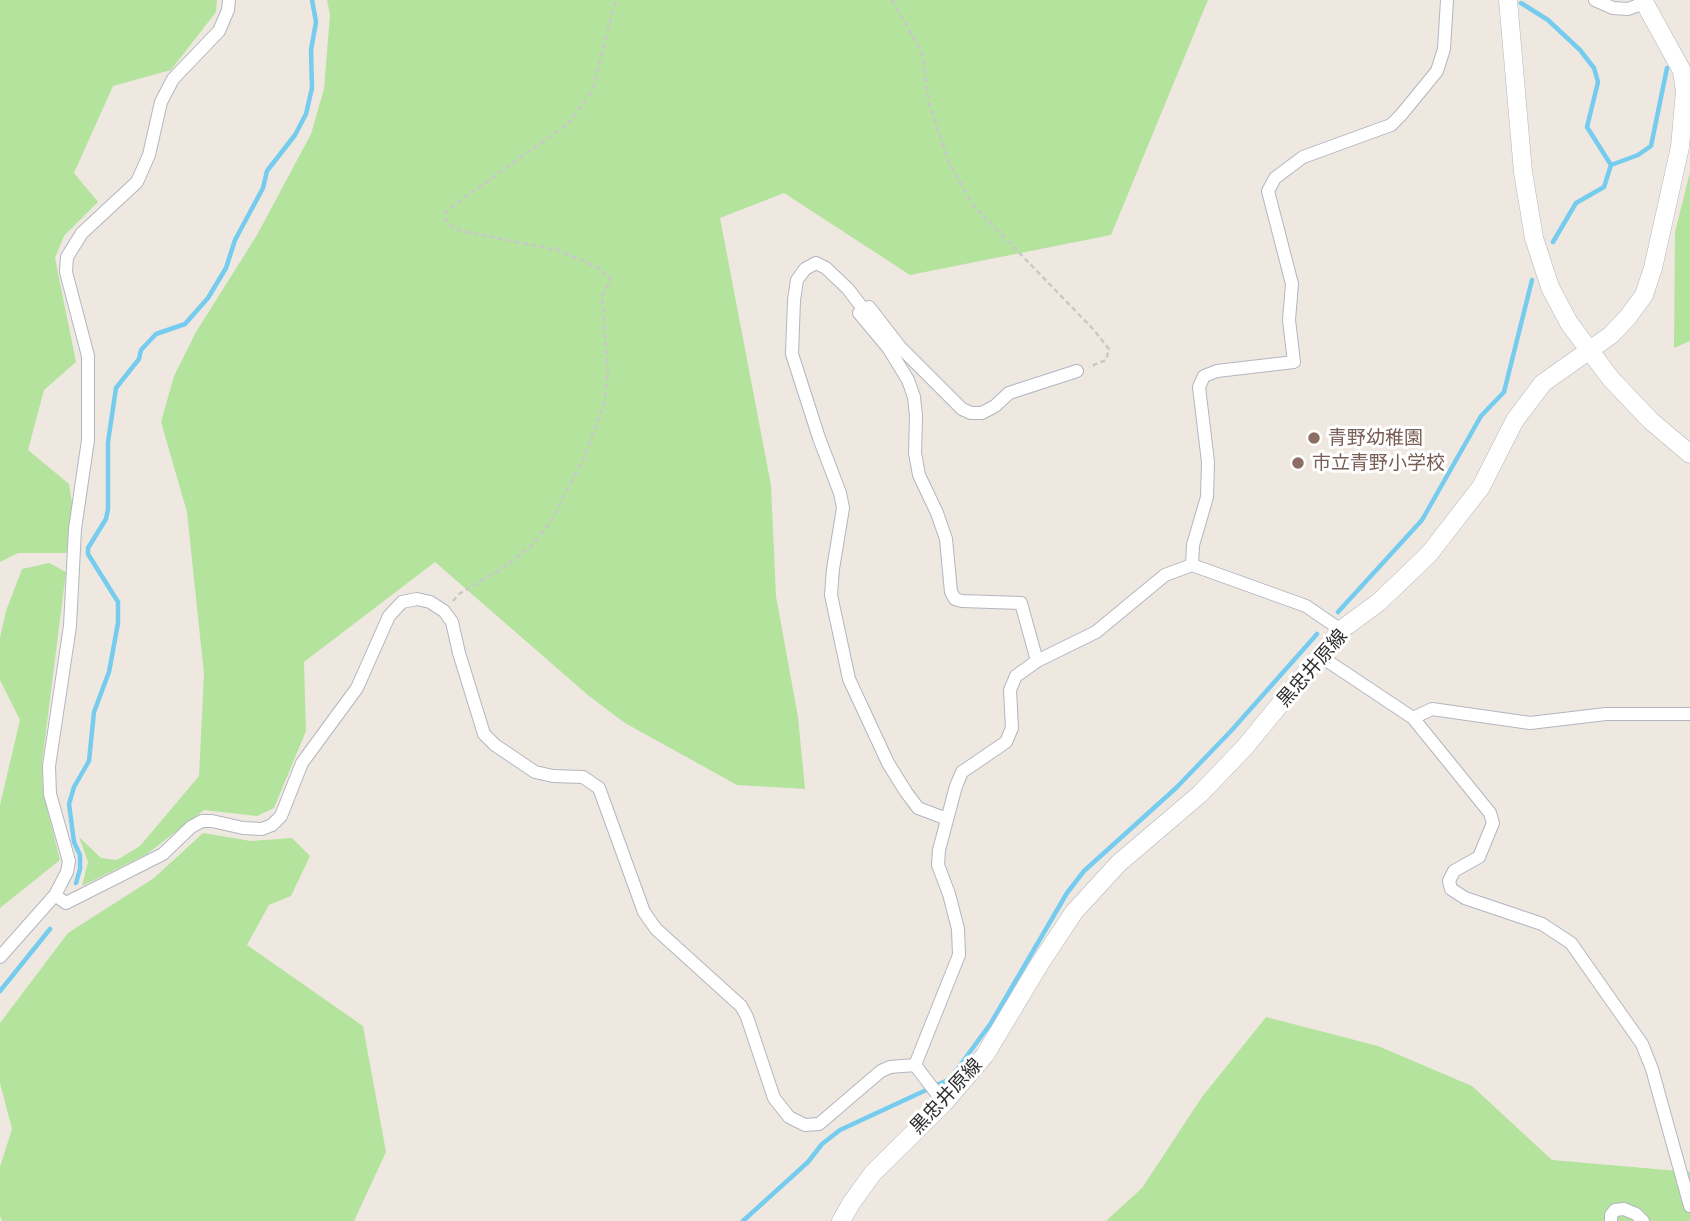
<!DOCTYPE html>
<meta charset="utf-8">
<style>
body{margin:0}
canvas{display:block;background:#eee8e0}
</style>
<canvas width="1690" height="1221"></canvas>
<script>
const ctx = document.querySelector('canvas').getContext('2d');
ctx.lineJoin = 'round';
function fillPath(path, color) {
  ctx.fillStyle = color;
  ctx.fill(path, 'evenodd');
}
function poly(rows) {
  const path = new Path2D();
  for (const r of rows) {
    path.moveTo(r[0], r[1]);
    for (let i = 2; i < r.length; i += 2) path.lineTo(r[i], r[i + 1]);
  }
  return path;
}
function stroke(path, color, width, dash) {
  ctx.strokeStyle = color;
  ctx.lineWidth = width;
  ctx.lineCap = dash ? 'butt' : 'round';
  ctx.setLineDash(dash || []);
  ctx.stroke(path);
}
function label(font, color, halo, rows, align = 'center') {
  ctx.font = font + ' Ubuntu,"Noto Sans JP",sans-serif';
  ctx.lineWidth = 6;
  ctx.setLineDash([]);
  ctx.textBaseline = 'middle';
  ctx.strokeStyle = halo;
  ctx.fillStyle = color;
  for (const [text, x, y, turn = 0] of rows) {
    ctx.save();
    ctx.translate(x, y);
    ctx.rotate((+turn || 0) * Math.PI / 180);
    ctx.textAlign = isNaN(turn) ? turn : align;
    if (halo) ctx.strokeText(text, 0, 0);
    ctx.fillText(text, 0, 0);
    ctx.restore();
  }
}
fillPath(poly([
 [0,0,217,0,216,12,171,70,113,86,74,173,98,202,64,236,55,258,76,362,44,390,28,450,69,484,73,510,67,553,18,553,0,562],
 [327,0,1208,0,1111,235,910,275,784,193,720,218,771,485,776,596,798,717,805,789,737,785,625,723,589,696,435,562,304,662,306,731,274,808,257,816,204,810,147,854,82,886,88,862,79,837,101,858,117,860,140,846,199,776,204,674,187,512,161,422,174,376,196,332,257,235,311,134,324,89,330,15],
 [1690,172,1690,341,1674,348,1675,232],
 [49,563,66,572,42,763,43,792,60,860,0,908,0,805,20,720,0,680,0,638,6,611,22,569],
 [203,833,251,841,292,838,310,856,291,896,269,905,247,945,363,1026,386,1152,354,1221,2,1221,0,1216,0,1167,12,1129,0,1083,0,1023,68,933,154,878],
 [1266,1017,1378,1046,1472,1086,1552,1160,1690,1172,1690,1221,1106,1221,1142,1188,1202,1097]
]), '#b4e39e');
stroke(poly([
 [1521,3,1548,20,1580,50,1594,68,1598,82,1587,127,1611,165],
 [1553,242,1576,203,1604,187,1611,165,1638,155,1651,146,1667,68],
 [1338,612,1422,520,1481,416,1504,392,1532,280],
 [76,883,80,869,80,855,74,842,69,804,74,787,89,761,94,712,109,672,118,623,118,602,88,554,88,548,106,519,108,509,108,442,116,388,139,359,141,350,156,334,185,324,208,298,226,268,235,240,263,188,267,171,295,135,306,114,312,88,311,50,316,22,312,0],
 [0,991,50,929],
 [743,1221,808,1162,822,1144,840,1130,950,1079,991,1023,1067,893,1084,871,1176,788,1231,731,1317,634]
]), '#75ccee', 4.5);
const street = poly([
 [1595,0,1613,8,1628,9,1644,3],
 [864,310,848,289,826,268,816,263,805,269,797,280,794,300,792,354,819,438,840,493,843,508,833,569,831,595,849,679,888,763,906,792,918,808,947,819],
 [1192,565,1193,545,1207,497,1208,462,1199,387,1204,376,1217,371,1294,362,1289,320,1292,284,1268,191,1275,178,1303,157,1391,125,1401,115,1437,71,1444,49,1447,0],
 [1320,656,1413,718,1490,813,1493,823,1479,857,1454,871,1449,881,1451,889,1465,898,1542,924,1571,943,1642,1044,1652,1069,1690,1206],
 [1037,661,1021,603,962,601,955,599,951,592,946,539,937,513,919,475,915,453,916,416,914,397,908,380,889,349,859,313,869,307,900,347,962,409,971,413,982,413,995,406,1009,393,1077,371],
 [1413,718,1432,709,1530,723,1606,714,1690,714],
 [55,895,66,903,163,854,191,827,202,821,212,821,243,828,262,829,272,825,281,816,302,763,357,688,389,616,402,602,417,599,430,602,444,611,452,622,459,653,484,734,495,745,535,772,553,776,583,777,599,788,644,912,656,929,741,1006,747,1017,774,1098,789,1117,805,1125,819,1124,881,1071,890,1067,915,1065],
 [0,957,55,895,67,872,69,861,50,794,49,766,70,626,75,529,88,440,88,356,66,272,67,257,82,233,137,182,149,155,161,102,173,79,219,31,228,10,229,0],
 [915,1065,959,955,958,929,949,894,938,865,939,850,956,786,962,772,1006,742,1012,728,1010,690,1016,676,1037,661,1096,632,1165,575,1192,565,1306,606,1341,630],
 [915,1065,944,1103],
 [1611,1221,1611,1215,1615,1210,1624,1209,1636,1214,1643,1221]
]);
const secondary = poly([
 [1508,0,1523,172,1534,238,1550,287,1569,323,1611,379,1651,421,1690,454],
 [841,1221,852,1202,873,1173,944,1103,985,1055,1039,965,1074,912,1119,863,1200,794,1245,747,1341,630,1379,602,1429,554,1481,487,1515,420,1543,383,1611,335,1628,317,1644,295,1653,268,1680,147,1685,91,1682,71,1643,0]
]);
stroke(street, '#b3b6c0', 14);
stroke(secondary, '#b3b6c0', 19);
stroke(poly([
 [892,0,922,53,929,103,949,163,973,205,1093,329,1109,349,1106,360,1089,367],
 [453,601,459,594,506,566,530,547,550,523,583,460,604,404,608,372,602,296,611,280,599,268,558,250,461,231,450,225,445,218,446,211,570,122,592,91,616,0]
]), '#c8c8c8', 2.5, [5, 3.5]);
stroke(street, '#fff', 12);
stroke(secondary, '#fff', 18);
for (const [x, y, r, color] of [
 [1314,438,7,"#8d6e63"],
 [1298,463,7,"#8d6e63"]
]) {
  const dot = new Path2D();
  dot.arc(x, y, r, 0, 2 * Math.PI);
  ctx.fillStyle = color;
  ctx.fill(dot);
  stroke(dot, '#fff', 2.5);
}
label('19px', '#785e54', '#fff', [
 ["青野幼稚園",1328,438],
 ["市立青野小学校",1312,463]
], 'left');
label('19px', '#2d2d2d', '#fff', [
 ["黒忠井原線",1312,668,-49],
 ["黒忠井原線",946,1096,-47]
]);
</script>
